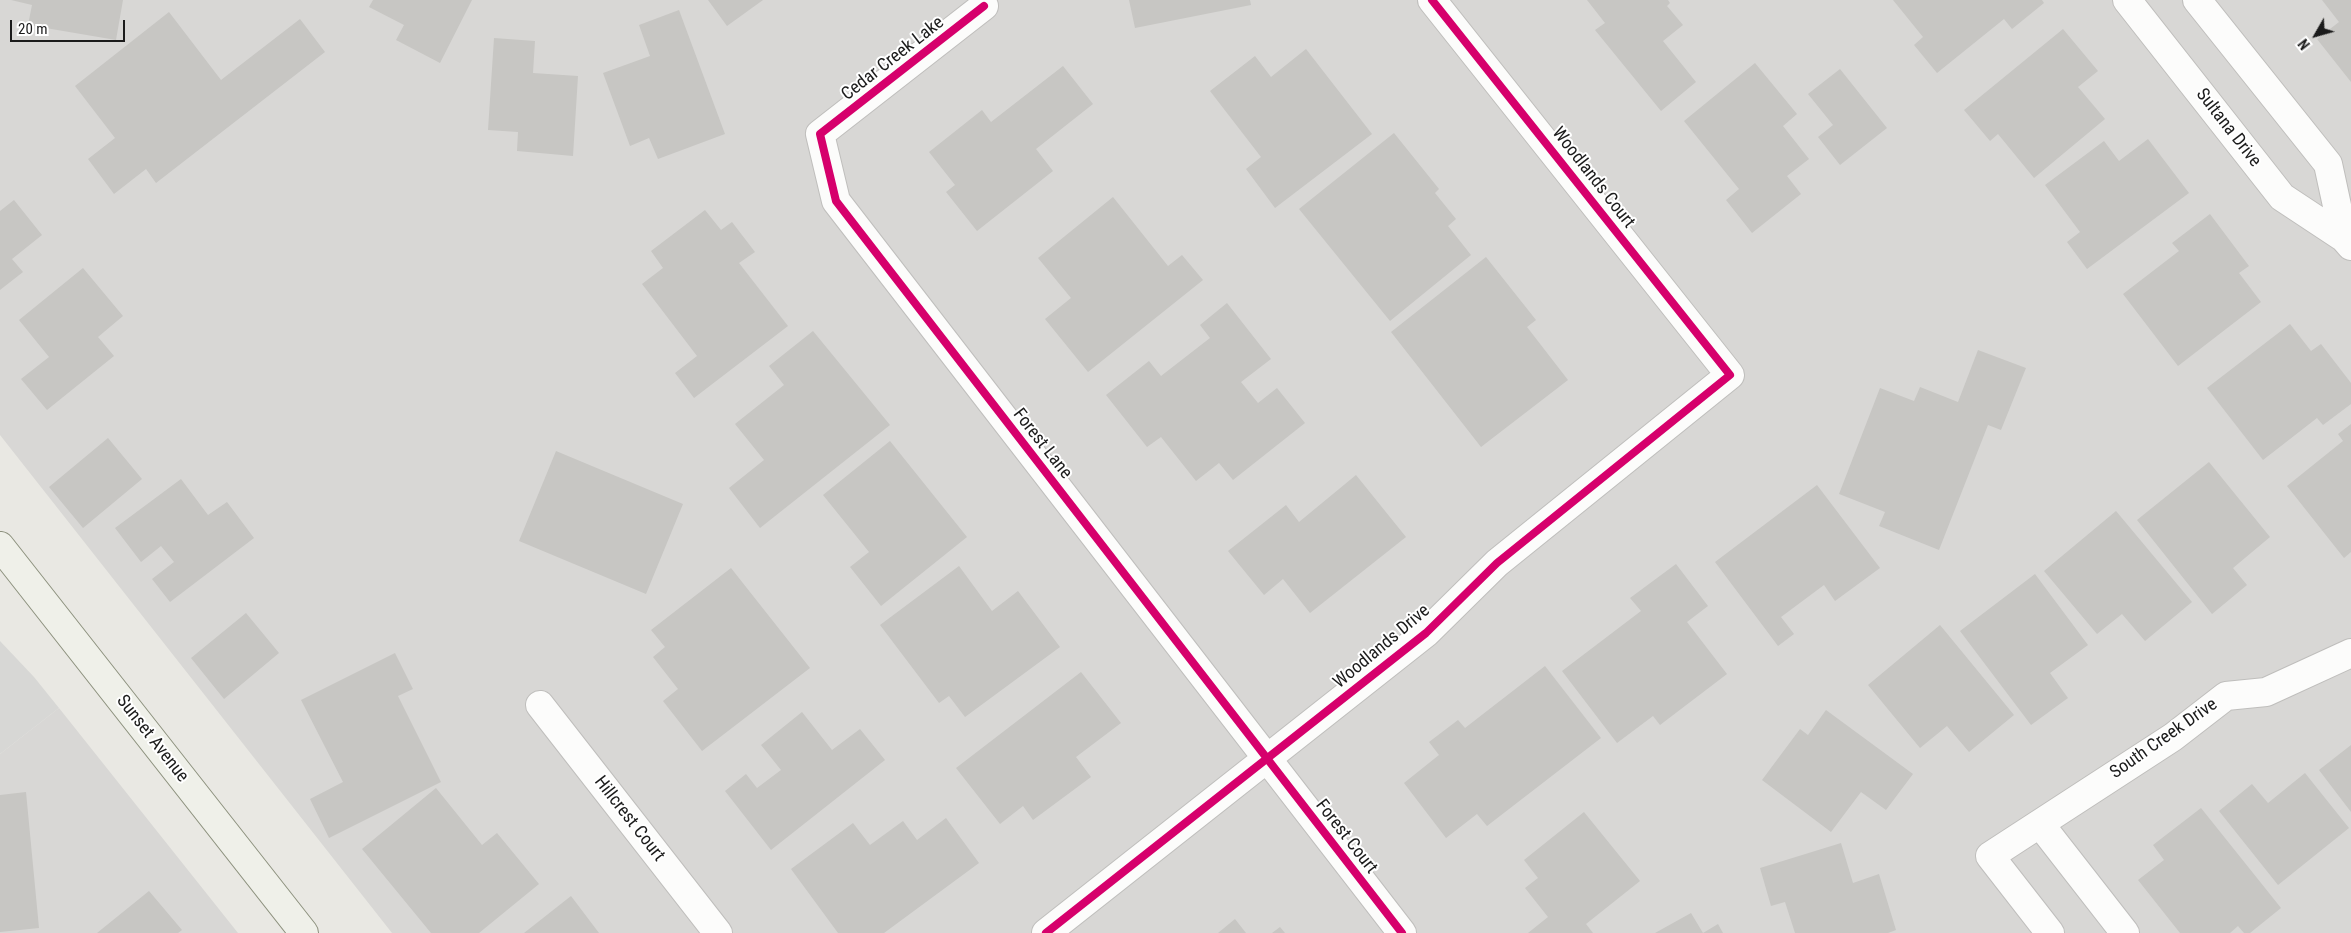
<!DOCTYPE html>
<style>
body{margin:0}
#map{position:relative;width:2351px;height:933px;overflow:hidden;background:#e9e8e3;font-family:"Roboto Condensed",sans-serif}
canvas{display:block}
.north{position:absolute;left:2291px;top:10px;width:50px;height:50px;-webkit-text-stroke:4px #fff;paint-order:stroke;rotate:232deg;font-size:14px;font-weight:700;line-height:20px;text-align:center;color:#1b1b1b}
.north::after{content:'';display:block;margin:auto;width:18px;height:22px;background:#1b1b1b;clip-path:polygon(50% 0,100% 100%,50% 72%,0 100%)}
.scale{position:absolute;left:10px;top:20px;width:115px;height:22px;box-sizing:border-box;border:2px solid #1b1b1b;border-top:0;padding-left:6px;font-size:15px;line-height:18px;white-space:nowrap;color:#1b1b1b;-webkit-text-stroke:4px #fff;paint-order:stroke}
</style>
<div id="map">
<canvas width="2351" height="933"></canvas>
<div class="north">N</div>
<div class="scale">20 m</div>
</div>
<script>
const ctx = document.querySelector('canvas').getContext('2d');
ctx.lineJoin = 'round';
function fillPath(path, color) {
  ctx.fillStyle = color;
  ctx.fill(path, 'evenodd');
}
function poly(rows) {
  const path = new Path2D();
  for (const r of rows) {
    path.moveTo(r[0], r[1]);
    for (let i = 2; i < r.length; i += 2) path.lineTo(r[i], r[i + 1]);
  }
  return path;
}
function stroke(path, color, width, dash) {
  ctx.strokeStyle = color;
  ctx.lineWidth = width;
  ctx.lineCap = dash ? 'butt' : 'round';
  ctx.setLineDash(dash || []);
  ctx.stroke(path);
}
function label(font, color, halo, rows, align = 'center') {
  ctx.font = font + ' "Roboto Condensed",sans-serif';
  ctx.lineWidth = 4;
  ctx.setLineDash([]);
  ctx.textBaseline = 'middle';
  ctx.strokeStyle = halo;
  ctx.fillStyle = color;
  for (const [text, x, y, turn = 0] of rows) {
    ctx.save();
    ctx.translate(x, y);
    ctx.rotate((+turn || 0) * Math.PI / 180);
    ctx.textAlign = isNaN(turn) ? turn : align;
    if (halo) ctx.strokeText(text, 0, 0);
    ctx.fillText(text, 0, 0);
    ctx.restore();
  }
}
fillPath(poly([
 [0,0,2351,0,2351,933,392,933,0,435],
 [59,708,238,933,0,933,0,754]
]), '#d8d7d5');
fillPath(poly([
 [0,641,34,677,59,708,0,754]
]), '#d7d7d5');
fillPath(poly([
 [11,0,123,0,116,40,28,25,32,5],
 [373,0,472,0,440,63,396,40,404,25,369,7],
 [708,0,763,0,727,26],
 [1129,0,1250,0,1251,5,1135,28],
 [1587,0,1668,0,1670,3,1667,6,1683,25,1663,41,1696,82,1661,111,1595,30,1605,23],
 [1893,0,2042,0,2044,3,2012,29,2004,19,1937,73,1914,45,1923,37],
 [2322,0,2351,0,2351,82,2317,39,2339,22],
 [679,10,725,134,658,159,649,138,630,146,603,73,650,56,639,25],
 [169,12,221,80,300,19,325,52,156,183,146,169,114,194,88,159,115,138,75,86],
 [2063,29,2098,71,2078,87,2105,119,2034,178,1998,134,1990,141,1964,110],
 [494,38,535,41,533,73,578,76,573,156,517,151,518,132,488,130],
 [1306,49,1372,134,1275,208,1246,169,1261,157,1210,91,1255,56,1271,77],
 [1755,63,1797,114,1783,126,1809,159,1787,176,1801,194,1752,233,1726,200,1739,189,1684,121],
 [1063,66,1093,104,1036,149,1053,171,977,231,946,192,955,185,929,152,982,110,991,122],
 [1840,69,1887,128,1840,165,1818,137,1833,125,1808,94],
 [1394,133,1439,189,1435,193,1456,219,1448,226,1471,255,1390,321,1299,209],
 [2148,139,2189,193,2087,269,2067,242,2080,232,2045,185,2104,141,2119,161],
 [1113,197,1168,266,1182,255,1203,280,1088,372,1045,319,1071,298,1038,258],
 [14,200,42,235,12,259,23,272,0,290,0,211],
 [705,210,721,230,732,222,755,252,739,263,788,326,694,398,675,373,697,356,642,284,663,268,651,251],
 [2210,214,2249,266,2239,273,2261,302,2178,366,2123,294,2179,251,2172,243],
 [1486,257,1536,320,1527,327,1568,380,1481,447,1391,332],
 [83,268,123,316,98,337,114,356,47,410,21,379,49,357,19,320],
 [1227,303,1271,359,1241,382,1258,403,1277,388,1305,423,1233,480,1219,463,1196,481,1161,437,1147,447,1106,395,1149,361,1161,376,1210,338,1200,325],
 [2290,324,2311,351,2321,344,2351,383,2351,404,2323,425,2317,418,2263,460,2207,388],
 [813,331,890,425,760,528,729,488,764,460,735,424,784,385,769,366],
 [1978,350,2026,368,2001,430,1988,425,1939,550,1879,526,1885,512,1839,494,1880,388,1914,401,1920,387,1958,402],
 [2351,424,2351,552,2344,558,2287,486,2343,441,2338,434],
 [108,438,142,479,83,528,49,487],
 [890,441,967,537,881,606,850,567,869,552,823,495],
 [556,451,683,504,646,594,519,541],
 [2209,462,2270,537,2233,568,2247,585,2212,614,2137,520],
 [1356,475,1406,537,1310,613,1283,579,1264,595,1228,551,1286,505,1299,522],
 [181,479,208,515,227,502,254,538,170,602,152,579,174,562,161,546,141,562,115,528],
 [1817,485,1880,568,1835,601,1824,585,1781,617,1794,634,1778,646,1715,562],
 [2116,511,2192,602,2145,641,2122,614,2097,634,2044,571],
 [1676,564,1708,606,1687,622,1727,674,1660,725,1653,716,1617,743,1562,671,1641,611,1630,598],
 [959,566,992,611,1018,591,1060,647,965,717,949,696,939,703,880,625],
 [731,568,810,668,702,751,663,701,678,689,653,657,665,647,651,630],
 [2035,574,2088,645,2050,673,2068,698,2031,725,1960,631],
 [246,613,279,653,224,699,191,658],
 [1940,625,2014,715,1969,752,1947,726,1920,748,1868,685],
 [395,653,413,689,398,696,441,782,329,838,310,799,343,782,301,700],
 [1545,666,1601,738,1487,826,1477,814,1446,838,1404,783,1439,755,1429,742,1458,720,1465,728],
 [1081,672,1121,723,1076,757,1091,777,1033,820,1023,806,1000,824,956,768],
 [1826,710,1913,774,1886,810,1861,792,1831,832,1762,780,1800,729,1808,735],
 [802,712,832,750,860,729,885,760,771,850,725,791,746,774,757,788,781,770,761,745],
 [2351,745,2351,812,2319,770],
 [2305,773,2349,828,2278,885,2219,811,2252,784,2268,803],
 [436,788,482,845,497,833,539,884,479,933,431,933,362,849],
 [26,792,39,928,0,932,0,795],
 [2201,808,2281,908,2250,933,2244,933,2238,926,2230,933,2180,933,2138,880,2164,860,2153,845],
 [1584,812,1640,881,1586,924,1593,933,1528,933,1548,917,1525,888,1538,878,1524,860],
 [946,818,979,863,884,933,838,933,791,869,853,823,870,845,903,821,917,840],
 [1841,843,1853,883,1879,874,1896,930,1888,933,1795,933,1785,902,1771,906,1760,868],
 [149,891,182,930,178,933,97,933],
 [571,896,599,933,524,933],
 [1691,913,1703,933,1718,924,1723,933,1655,933],
 [1235,919,1246,933,1218,933],
 [1280,927,1285,933,1272,933]
]), '#c7c6c3');
const street = poly([
 [2127,0,2282,197,2344,238,2351,246],
 [2197,0,2328,164,2344,238],
 [984,6,820,134,836,201,1402,933],
 [540,705,718,933],
 [2040,824,2125,933],
 [1046,933,1426,633,1497,563,1730,375,1432,0],
 [2050,933,1990,856,2173,737,2226,696,2266,692,2351,653]
]);
const secondary = poly([
 [0,546,304,933]
]);
stroke(street, '#bfbebc', 30);
stroke(secondary, '#8d917e', 30);
stroke(street, '#fcfcfb', 28);
stroke(secondary, '#eff0e9', 28);
stroke(poly([
 [984,6,820,134,836,201,1402,933],
 [1046,933,1426,633,1497,563,1730,375,1432,0]
]), '#d6006c', 8);
label('18px', '#1b1b1b', '#fff', [
 ["Cedar Creek Lake",893,59,-38],
 ["Sultana Drive",2228,128,52],
 ["Woodlands Court",1593,178,52],
 ["Forest Lane",1042,444,52],
 ["Woodlands Drive",1382,647,-40],
 ["Sunset Avenue",152,739,52],
 ["South Creek Drive",2164,739,-35],
 ["Hillcrest Court",629,819,52],
 ["Forest Court",1346,837,52]
]);
</script>
